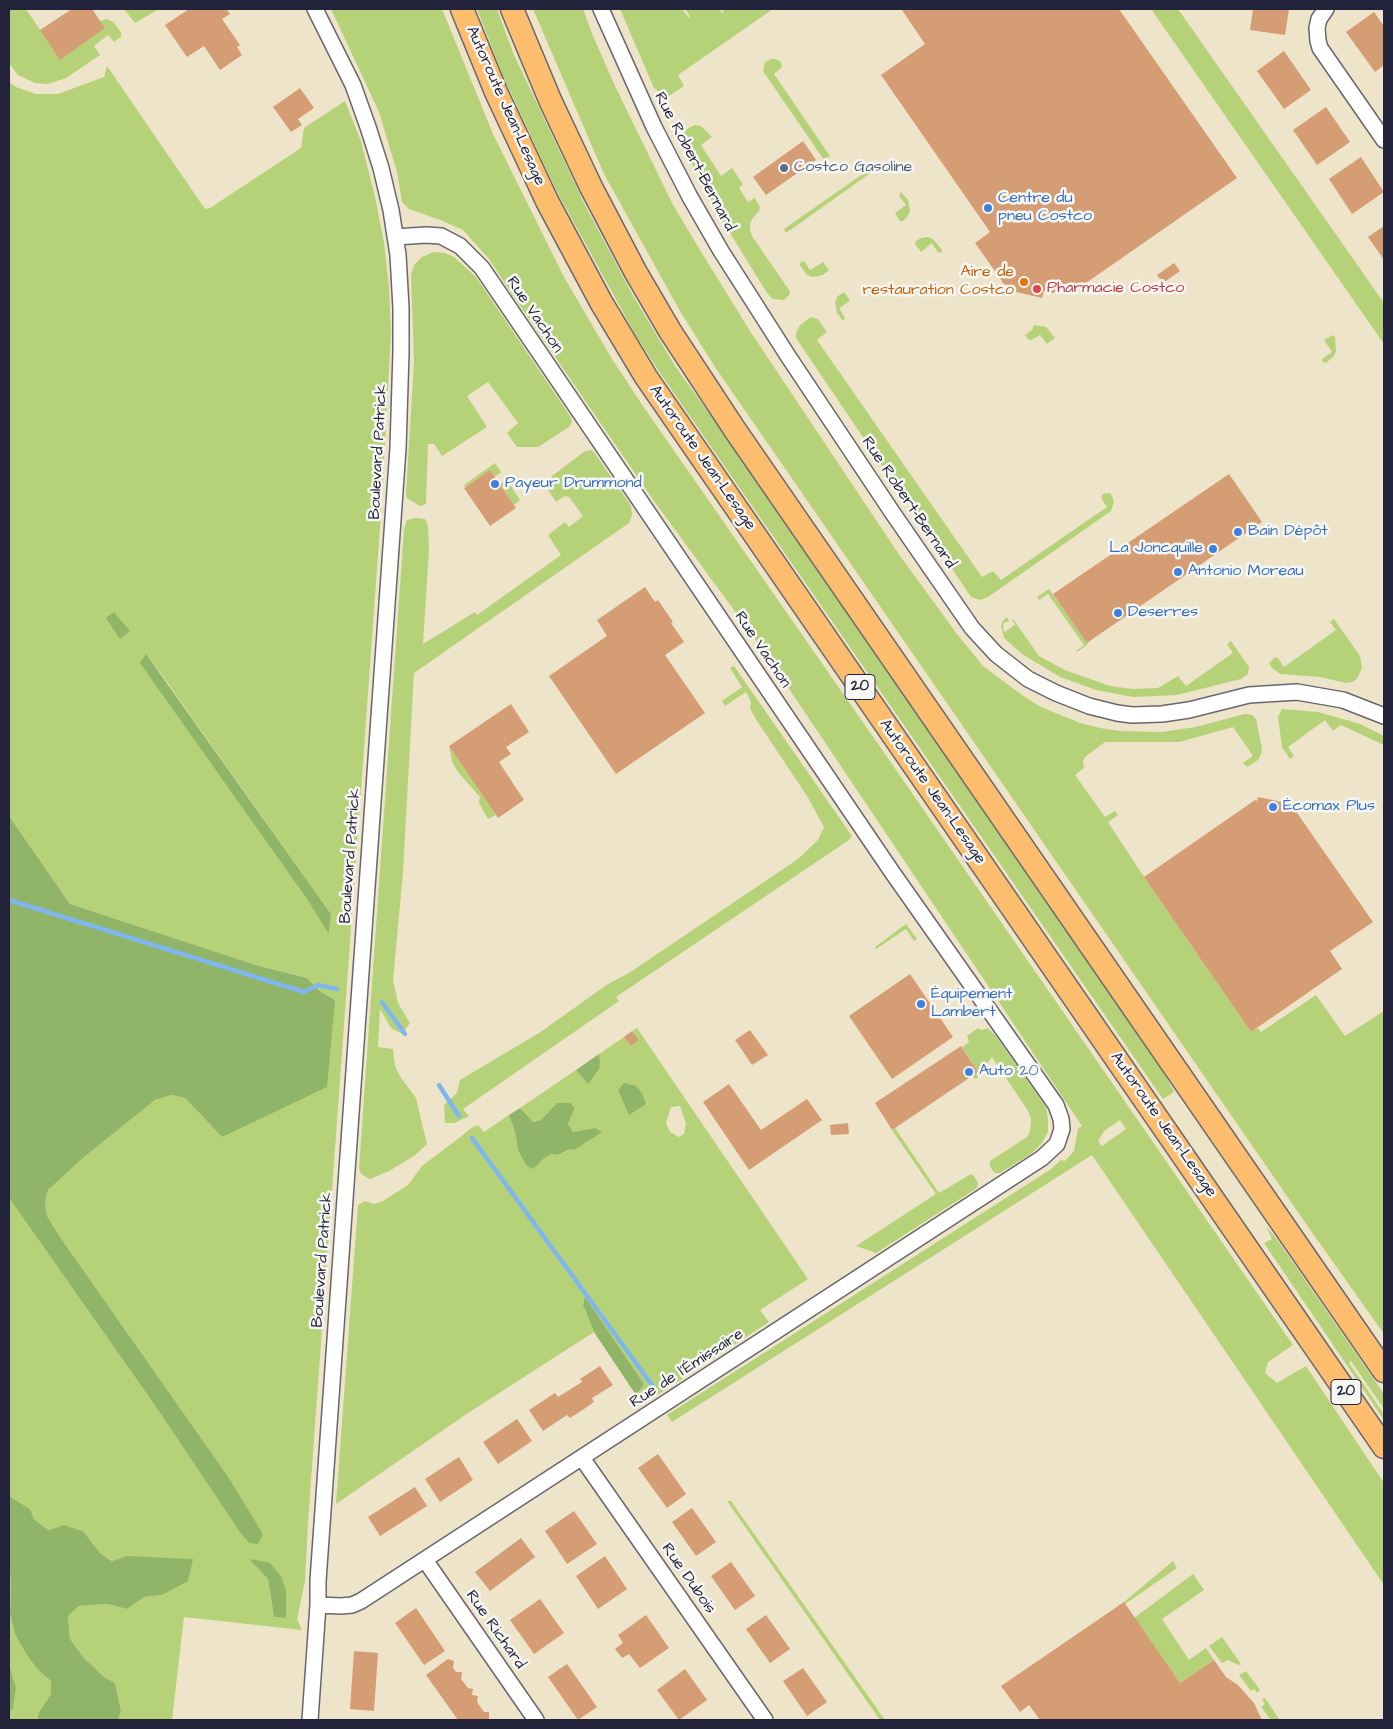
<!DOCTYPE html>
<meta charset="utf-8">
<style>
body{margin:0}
#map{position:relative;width:1393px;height:1729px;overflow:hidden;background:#eee4c9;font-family:"Architects Daughter",sans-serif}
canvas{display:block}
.frame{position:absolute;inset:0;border:10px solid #22223b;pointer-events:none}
</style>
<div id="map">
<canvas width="1393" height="1729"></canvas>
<div class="frame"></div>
</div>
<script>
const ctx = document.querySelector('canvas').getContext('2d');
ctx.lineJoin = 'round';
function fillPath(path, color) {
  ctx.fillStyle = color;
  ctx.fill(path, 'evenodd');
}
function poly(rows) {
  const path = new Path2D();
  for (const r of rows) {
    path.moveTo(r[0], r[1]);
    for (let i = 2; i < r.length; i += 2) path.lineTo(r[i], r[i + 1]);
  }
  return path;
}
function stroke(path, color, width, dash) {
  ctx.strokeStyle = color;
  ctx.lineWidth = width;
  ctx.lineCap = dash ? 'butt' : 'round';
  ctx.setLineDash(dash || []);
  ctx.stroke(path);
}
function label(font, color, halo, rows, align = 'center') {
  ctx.font = font + ' "Architects Daughter",sans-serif';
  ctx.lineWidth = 5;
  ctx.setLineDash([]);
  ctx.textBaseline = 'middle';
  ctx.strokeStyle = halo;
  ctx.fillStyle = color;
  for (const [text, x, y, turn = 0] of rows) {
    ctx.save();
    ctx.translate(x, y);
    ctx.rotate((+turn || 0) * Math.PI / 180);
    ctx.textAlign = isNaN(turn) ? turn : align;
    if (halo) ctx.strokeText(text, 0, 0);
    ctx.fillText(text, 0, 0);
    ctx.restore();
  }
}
fillPath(poly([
 [9,9,26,9,60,59,105,28,100,21,107,19,113,22,121,32,121,37,114,42,108,35,94,46,100,55,66,78,48,84,35,83,18,75,9,63],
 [124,9,159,9,135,23],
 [331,9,442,9,493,134,564,277,612,359,643,406,885,754,1293,1345,1268,1362,1265,1373,1277,1383,1306,1366,1384,1483,1384,1585,1092,1155,672,1422,667,1415,1051,1169,1061,1160,1065,1161,1074,1151,1078,1129,1082,1126,761,647,654,501,514,297,489,259,463,230,443,221,409,209,402,202,397,172,379,112],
 [1120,1120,1126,1129,1102,1146,1098,1141,1104,1131],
 [477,9,497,9,514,55,586,207,631,292,675,366,747,466,1159,1063,1174,1092,1163,1099,662,376,635,334,556,190,503,76],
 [533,9,583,9,593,36,616,88,672,203,700,250,750,331,898,553,957,634,983,666,1022,695,1041,707,1080,723,1100,728,1120,731,1162,732,1195,727,1245,714,1252,715,1256,719,1262,749,1261,754,1258,760,1247,767,1243,763,1253,756,1233,727,1179,742,1105,742,1085,757,1083,761,1084,768,1075,775,1105,817,1115,811,1118,815,1108,822,1144,877,1251,1032,1258,1028,1261,1032,1316,995,1345,1036,1384,1011,1384,1334,1311,1231,715,367,680,311,604,174],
 [620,9,682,9,689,18,690,16,685,9,719,9,722,13,724,12,721,9,773,9,678,75,684,86,669,96,664,96,654,88],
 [1151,9,1178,9,1384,303,1384,344],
 [771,59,776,59,781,62,782,67,774,74,830,156,824,160,763,71,765,62],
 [107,66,205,209,210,208,301,148,304,128,345,101,361,141,375,197,384,243,389,287,391,334,381,514,308,1522,305,1581,297,1619,302,1630,184,1617,172,1720,118,1720,121,1711,115,1683,104,1677,83,1657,70,1639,68,1616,79,1606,107,1604,127,1609,144,1597,162,1595,126,1556,113,1561,101,1554,83,1531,64,1525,48,1530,34,1519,30,1509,9,1496,9,1198,154,1404,241,1534,249,1543,263,1534,229,1478,60,1237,47,1216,45,1202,48,1190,59,1180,83,1158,155,1100,171,1095,185,1098,222,1137,335,1000,321,992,307,978,259,966,70,904,9,816,9,82,16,87,36,94,58,94,104,77],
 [147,654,331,914,329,933,305,896],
 [250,1560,286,1591,285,1618,274,1617,268,1579],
 [695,125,701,126,712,137,701,145,721,176,732,168,743,184,739,188,748,202,755,198,760,207,759,211,752,219,750,224,750,230,752,236,789,290,790,294,784,300,773,299,767,293,722,220,683,147,682,138,685,131,690,127],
 [877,164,879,167,786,233,784,229],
 [901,192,908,200,910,211,907,217,903,221,900,221,895,213,906,205,899,196],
 [927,237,933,239,942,250,942,252,938,253,932,243,921,252,915,244,916,241,921,238],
 [434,252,445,253,454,257,476,277,570,416,572,422,569,427,538,447,517,447,507,433,518,423,488,382,467,396,487,427,442,456,434,444,428,444,426,504,420,506,408,499,406,495,414,361,411,275,414,265,422,257],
 [804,261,810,270,823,262,829,270,823,275,813,277,807,275,800,265,800,263],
 [843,293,845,293,850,301,839,308,845,318,843,321,837,313,835,302,838,296],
 [811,317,818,319,826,331,826,333,817,340,982,577,993,571,1001,580,1107,507,1101,498,1103,494,1110,493,1112,496,1114,502,1111,511,988,597,980,600,971,597,796,338,796,333,800,325],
 [1034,325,1046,327,1055,338,1047,344,1040,335,1031,340,1029,340,1025,335,1032,330],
 [1333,335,1335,337,1336,351,1334,356,1326,363,1323,362,1322,359,1332,352,1324,340],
 [591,450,594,452,631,506,632,515,629,523,414,673,403,872,393,980,398,1003,410,1023,402,1034,391,1028,380,1009,378,1047,393,1049,395,1066,401,1078,416,1098,427,1144,414,1156,389,1171,370,1179,361,1174,359,1168,404,529,407,520,416,518,425,519,428,526,429,550,423,644,475,612,477,615,561,555,548,535,565,522,569,527,583,516,569,497,565,496,556,502,548,490,552,476,585,451],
 [495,463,501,472,495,477,490,470,465,487,464,485],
 [507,480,520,500,514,505,500,484],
 [1049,589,1088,644,1077,652,1076,651,1084,645,1048,594,1039,600,1037,597],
 [1007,617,1009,621,1004,623,1003,629,1005,632,1015,625,1012,620,1013,619,1039,656,1065,670,1110,686,1133,689,1158,688,1178,676,1186,686,1233,653,1227,644,1231,641,1249,667,1248,674,1241,679,1177,695,1133,697,1096,690,1060,677,1022,654,1004,638,1001,626,1003,621],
 [1334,619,1360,656,1362,668,1357,679,1352,682,1346,683,1320,677,1280,674,1272,668,1269,663,1275,657,1278,658,1284,667,1336,630,1330,622],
 [734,666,852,836,849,840,616,997,619,1001,463,1109,469,1116,455,1123,445,1123,444,1105,457,1093,460,1080,539,1033,608,984,629,973,798,859,818,840,824,827,807,796,755,718,750,708,751,702,746,692,725,706,722,701,742,687,730,668],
 [1282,709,1318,712,1360,724,1384,736,1384,745,1341,725,1333,731,1325,720,1288,747,1294,756,1290,759,1282,747,1278,717],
 [449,746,496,815,488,819,479,803,480,797,457,771,452,761],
 [906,924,917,939,914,941,906,929,876,949,875,947],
 [637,1028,808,1279,760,1310,769,1322,642,1405,636,1395,644,1384,585,1298,583,1305,594,1332,468,1413,336,1504,358,1205,365,1201,374,1204,383,1201,408,1185,422,1166,463,1135,471,1128,478,1125,484,1132,509,1115,515,1132,518,1150,542,1160,551,1154,558,1155,571,1149,595,1128,573,1132,568,1124,575,1108,557,1103,541,1120,533,1122,520,1108,576,1070,588,1083,600,1061,599,1054,624,1037,631,1046,639,1040,632,1031],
 [680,1106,686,1124,684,1134,679,1137,670,1132,666,1123,671,1107],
 [978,1028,981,1030,988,1028,995,1035,1046,1107,1048,1119,1048,1132,1042,1143,1032,1153,1000,1173,995,1173,992,1170,990,1166,990,1161,1027,1137,1030,1131,1031,1119,1028,1111,992,1057,982,1070,983,1073,975,1079,973,1076,978,1072,962,1047,969,1042,967,1036],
 [895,1128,939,1193,971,1174,974,1176,978,1183,977,1188,876,1253,856,1246,936,1194,892,1130],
 [1266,1226,1276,1238,1384,1394,1384,1409,1351,1361,1349,1363,1384,1414,1384,1420,1264,1243,1272,1239],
 [727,1501,731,1501,885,1720,880,1720],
 [1173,1561,1177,1568,1125,1604,1124,1602],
 [9,1565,11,1583,10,1613,39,1671,51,1681,51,1694,39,1712,37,1720,9,1720,9,1712,13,1708,16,1688,9,1664],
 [1193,1574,1204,1590,1162,1619,1189,1660,1206,1648,1214,1660,1180,1683,1134,1618],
 [1222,1637,1241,1664,1239,1665,1228,1660,1222,1663,1209,1646],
 [1246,1671,1260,1690,1257,1693,1254,1689,1251,1691,1239,1675],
 [1265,1698,1279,1719,1277,1720,1271,1720,1261,1707,1265,1704,1262,1700]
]), '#b6d278');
fillPath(poly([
 [114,612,130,631,120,639,106,618],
 [146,654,331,914,329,934,305,896,140,663],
 [9,816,70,904,259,966,307,978,321,992,335,1000,327,1087,222,1137,185,1098,171,1095,155,1100,83,1158,59,1180,48,1190,45,1202,47,1216,60,1237,229,1478,263,1534,258,1544,249,1543,241,1534,154,1404,9,1198],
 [599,1054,600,1061,599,1069,588,1084,576,1070],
 [624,1083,636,1086,642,1093,646,1104,629,1115,618,1090],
 [557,1103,570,1103,575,1108,568,1124,573,1132,595,1128,602,1132,574,1150,570,1149,558,1155,551,1154,542,1160,533,1169,526,1165,518,1150,515,1132,509,1115,520,1108,533,1122,541,1120],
 [585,1297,644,1384,636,1395,594,1332,583,1305],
 [9,1496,30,1509,34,1519,48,1530,64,1525,83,1531,101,1554,112,1561,126,1556,193,1559,188,1581,162,1595,144,1597,127,1609,107,1604,79,1606,68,1616,70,1639,83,1657,104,1677,115,1683,121,1711,118,1720,37,1720,39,1712,51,1694,51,1681,39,1671,27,1655,15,1634,10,1613,11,1583,9,1565],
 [249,1559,270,1563,281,1576,286,1591,286,1618,274,1617,268,1579],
 [9,1664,16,1688,13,1709,9,1712]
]), '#90b468');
stroke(poly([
 [9,900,304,992,318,985,337,989],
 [382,1002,405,1034],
 [439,1085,459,1116],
 [472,1138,652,1385]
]), '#7fb6ee', 4.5);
fillPath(poly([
 [72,9,92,9,105,28,60,60,40,30],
 [189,9,226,9,230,14,222,19,240,45,237,47,242,55,220,70,204,46,187,57,165,25],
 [903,9,1119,9,1237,178,1073,292,1067,283,1053,293,1044,291,1042,298,1012,291,1014,286,1004,284,975,243,990,232,881,75,925,44,902,10],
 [1253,9,1289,9,1285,35,1250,30],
 [1374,12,1384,26,1384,65,1375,72,1346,32],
 [1284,51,1311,90,1284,109,1257,71],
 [300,88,314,108,298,119,302,125,291,132,273,107],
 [1326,107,1350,142,1317,165,1293,130],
 [803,141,816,160,766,195,753,177],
 [1361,157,1384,192,1352,214,1329,179],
 [1384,226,1384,260,1368,237],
 [1174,263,1180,271,1163,283,1157,275],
 [490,470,516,508,490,526,464,488],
 [1229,474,1262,522,1087,643,1053,594],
 [645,587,655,602,658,600,673,622,671,623,684,642,665,655,705,713,616,774,549,676,607,636,597,620],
 [511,704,529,732,506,747,511,754,499,762,524,800,498,818,449,746],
 [1258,797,1296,805,1295,810,1373,922,1330,951,1342,969,1251,1032,1144,877,1255,800,1257,801],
 [910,974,953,1037,892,1079,849,1016],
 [750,1030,768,1055,752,1065,735,1040],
 [632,1031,639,1040,631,1046,624,1037],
 [961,1046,978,1072,892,1130,875,1103],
 [729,1084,761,1130,807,1099,822,1120,749,1170,703,1102],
 [848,1123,849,1134,831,1135,830,1125],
 [600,1366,613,1385,592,1398,594,1402,584,1409,570,1418,567,1415,543,1431,529,1410,555,1393,558,1397,582,1382,580,1379],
 [517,1419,532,1441,498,1464,483,1442],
 [658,1454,686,1494,667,1508,638,1468],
 [459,1457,473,1480,440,1502,425,1479],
 [415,1487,427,1506,380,1536,368,1517],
 [692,1508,716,1542,696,1556,672,1522],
 [574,1511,597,1544,567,1564,545,1531],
 [521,1538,535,1557,490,1591,475,1572],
 [605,1556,627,1589,598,1609,576,1576],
 [731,1562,755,1596,735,1610,711,1576],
 [540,1599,564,1633,534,1654,510,1620],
 [1124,1602,1180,1683,1214,1660,1226,1677,1238,1685,1254,1703,1262,1720,1040,1720,1029,1705,1020,1712,1001,1686],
 [416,1608,445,1651,424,1665,395,1623],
 [646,1615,669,1648,640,1668,629,1654,622,1658,615,1649,623,1643,618,1635],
 [766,1615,790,1649,770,1663,746,1629],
 [354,1651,378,1653,374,1711,350,1709],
 [448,1659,454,1661,453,1668,456,1672,462,1672,461,1679,468,1688,473,1689,472,1695,478,1696,477,1702,484,1712,489,1712,489,1719,488,1720,458,1720,426,1675],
 [567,1664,597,1707,578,1720,548,1677],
 [803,1668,827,1702,807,1716,783,1681],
 [685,1669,707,1700,679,1720,657,1690]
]), '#d59d73');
const minor = poly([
 [601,9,654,127,690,197,721,251,788,356,892,512,972,628,996,654,1028,679,1056,693,1089,706,1117,713,1132,715,1162,714,1189,710,1249,695,1297,692,1343,700,1384,716],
 [1326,9,1319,19,1317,28,1318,41,1320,48,1384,140],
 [582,1458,765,1720],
 [425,1560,536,1720],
 [318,1605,341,1606,352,1605,361,1601,1042,1158,1057,1144,1062,1129,1061,1119,1056,1105,892,872,482,268,460,246,441,236,426,235,395,237],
 [310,1720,318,1605,318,1581,398,448,401,352,401,308,398,255,391,210,381,168,368,127,353,85,315,9]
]);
const highway = poly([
 [462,9,496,92,547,201,601,302,646,377,1384,1447],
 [512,9,550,100,591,187,635,271,670,331,735,430,1384,1371]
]);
stroke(minor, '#69666d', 18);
stroke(highway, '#69666d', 25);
stroke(minor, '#fff', 15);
stroke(highway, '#fcbd6f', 22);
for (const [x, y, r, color] of [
 [784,168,5,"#5c6f8a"],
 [988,208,5,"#3f7fe0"],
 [1024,282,5,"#e8710a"],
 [1037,289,5,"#e0444e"],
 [495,484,5,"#3f7fe0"],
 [1238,532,5,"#3f7fe0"],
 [1213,549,5,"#3f7fe0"],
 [1178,572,5,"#3f7fe0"],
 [1118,613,5,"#3f7fe0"],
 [1273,807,5,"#3f7fe0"],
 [921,1004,5,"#3f7fe0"],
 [969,1072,5,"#3f7fe0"]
]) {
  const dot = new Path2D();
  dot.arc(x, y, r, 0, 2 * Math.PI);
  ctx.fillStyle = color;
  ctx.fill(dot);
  stroke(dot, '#f6f6f2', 2);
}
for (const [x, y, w] of [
 [860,687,30],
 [1346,1392,30]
]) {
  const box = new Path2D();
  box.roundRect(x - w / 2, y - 12.5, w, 25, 4);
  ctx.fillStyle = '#f6f6f2';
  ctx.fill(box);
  stroke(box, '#22223b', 1);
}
label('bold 15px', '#22223b', null, [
 ["20",860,687],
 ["20",1346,1392]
]);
label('16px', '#22223b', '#f6f6f2', [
 ["Autoroute Jean-Lesage",505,106,66],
 ["Rue Robert-Bernard",694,162,62],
 ["Rue Vachon",534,315,56],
 ["Boulevard Patrick",379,452,-87],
 ["Autoroute Jean-Lesage",702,458,55],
 ["Rue Robert-Bernard",908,503,56],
 ["Rue Vachon",762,650,56],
 ["Autoroute Jean-Lesage",932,792,55],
 ["Boulevard Patrick",351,856,-86],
 ["Autoroute Jean-Lesage",1163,1125,55],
 ["Boulevard Patrick",323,1260,-86],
 ["Rue de l'Émissaire",687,1369,-33],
 ["Rue Dubois",688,1579,55],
 ["Rue Richard",495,1630,55]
]);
label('16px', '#4e5e75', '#f6f6f2', [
 ["Costco Gasoline",794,168]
], 'left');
label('16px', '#366cbe', '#f6f6f2', [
 ["Centre du",998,199],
 ["pneu Costco",998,217],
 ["Payeur Drummond",505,484],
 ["Bain Dépôt",1248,532],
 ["La Joncquille",1203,549,"right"],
 ["Antonio Moreau",1188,572],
 ["Deserres",1128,613],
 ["Écomax Plus",1283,807],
 ["Équipement",931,995],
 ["Lambert",931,1013],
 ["Auto 20",979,1072]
], 'left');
label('16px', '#c56008', '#f6f6f2', [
 ["Aire de",1014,273],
 ["restauration Costco",1014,291]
], 'right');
label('16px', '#be3a42', '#f6f6f2', [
 ["Pharmacie Costco",1047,289]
], 'left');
</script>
